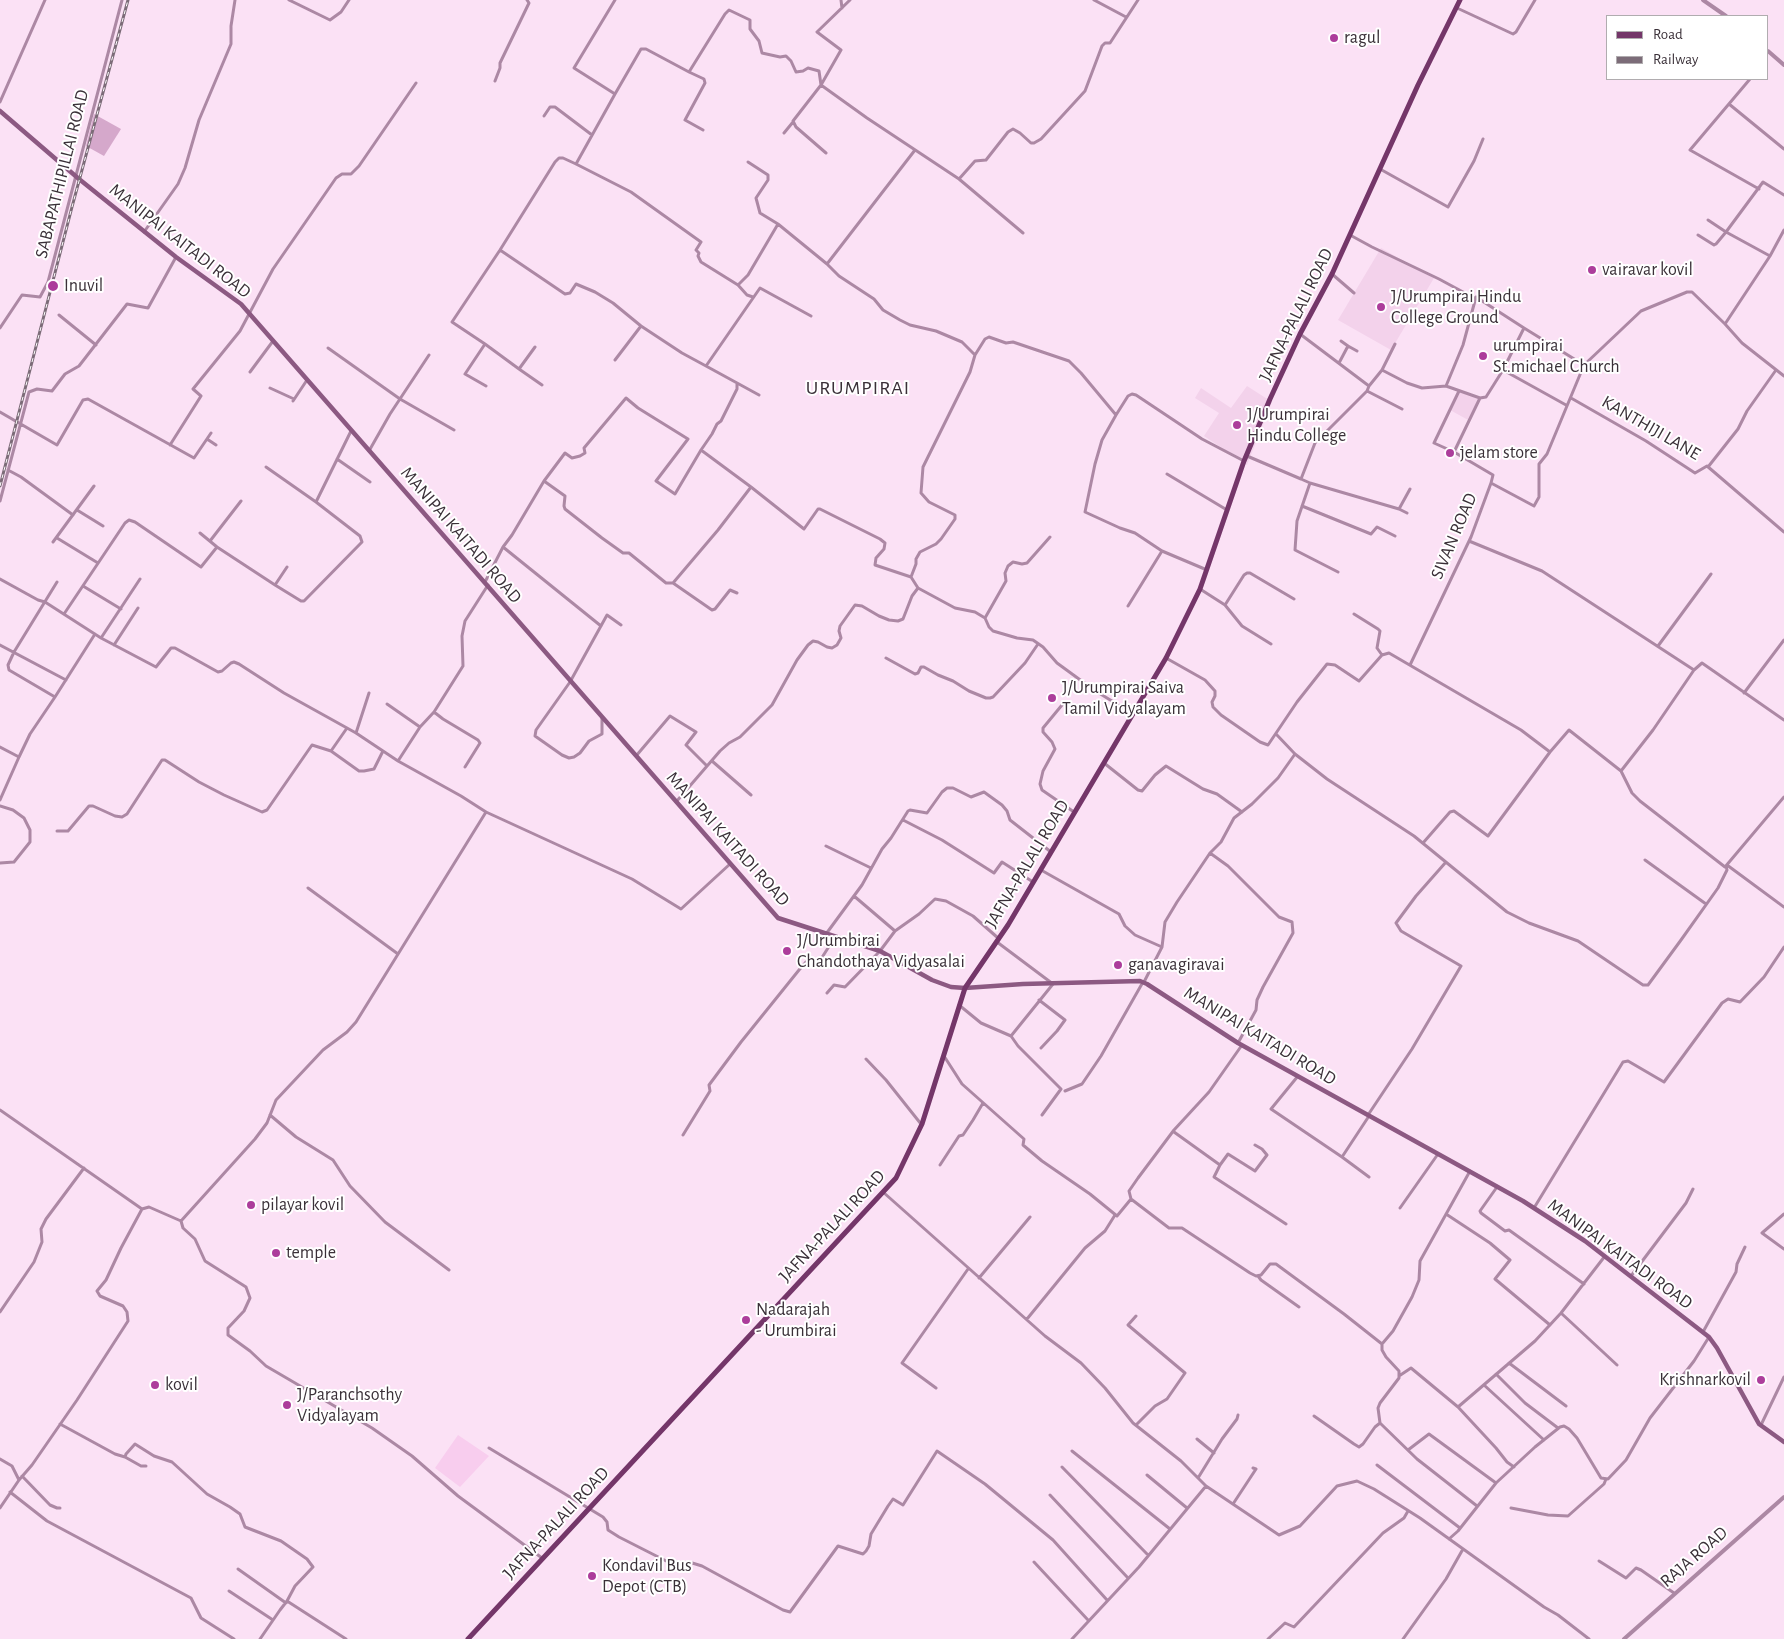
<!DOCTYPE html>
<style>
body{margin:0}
#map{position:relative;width:1784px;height:1639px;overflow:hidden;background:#fbe1f5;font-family:"Alegreya Sans",sans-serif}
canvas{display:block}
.legend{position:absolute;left:1606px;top:15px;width:162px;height:65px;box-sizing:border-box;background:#fff;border:1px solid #b0acaf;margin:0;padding:6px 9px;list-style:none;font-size:15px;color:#3a3038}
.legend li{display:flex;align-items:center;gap:10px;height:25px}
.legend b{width:25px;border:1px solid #b0acaf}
</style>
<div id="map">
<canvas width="1784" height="1639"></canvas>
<ul class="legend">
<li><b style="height:6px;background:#743669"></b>Road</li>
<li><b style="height:6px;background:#7c6c78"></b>Railway</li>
</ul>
</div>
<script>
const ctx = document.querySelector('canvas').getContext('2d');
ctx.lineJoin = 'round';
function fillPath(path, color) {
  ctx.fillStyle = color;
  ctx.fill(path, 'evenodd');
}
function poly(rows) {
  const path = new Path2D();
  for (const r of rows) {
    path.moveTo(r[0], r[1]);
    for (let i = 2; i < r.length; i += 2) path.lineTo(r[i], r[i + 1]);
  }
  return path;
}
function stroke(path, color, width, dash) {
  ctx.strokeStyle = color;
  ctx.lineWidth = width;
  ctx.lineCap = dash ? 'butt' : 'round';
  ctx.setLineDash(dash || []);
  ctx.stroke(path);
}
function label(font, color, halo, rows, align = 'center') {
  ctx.font = font + ' "Alegreya Sans",sans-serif';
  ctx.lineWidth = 4;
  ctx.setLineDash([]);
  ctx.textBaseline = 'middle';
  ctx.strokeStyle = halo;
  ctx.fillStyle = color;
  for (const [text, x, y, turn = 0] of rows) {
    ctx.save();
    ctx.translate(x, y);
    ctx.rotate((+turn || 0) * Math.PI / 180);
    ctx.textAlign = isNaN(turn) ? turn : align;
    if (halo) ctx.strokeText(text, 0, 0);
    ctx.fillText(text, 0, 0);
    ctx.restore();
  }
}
fillPath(poly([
 [1381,248,1434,278,1391,350,1338,320],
 [1247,386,1272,402,1247,465,1204,436,1219,413,1195,398,1201,388,1231,408],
 [1459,391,1480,398,1470,421,1450,410]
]), '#f3d2eb');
fillPath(poly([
 [458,1435,489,1456,460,1487,435,1468]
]), '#f8cdee');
fillPath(poly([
 [94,114,121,129,104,156,86,146]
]), '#d5a8cb');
stroke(poly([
 [289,0,330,20,341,12,349,0],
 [841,0,842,8],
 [1094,0,1126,17],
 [1457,8,1513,34,1516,32,1535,0],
 [1750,79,1690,150,1759,189],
 [495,81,500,68,500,63,529,3,527,0],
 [615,94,641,49,646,49,689,72],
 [0,102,45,0],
 [1729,104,1784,149],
 [544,116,550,107,555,107,592,135],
 [703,130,685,120,705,83,704,79,689,72,725,14,729,10,750,20,750,29,759,41,762,53,780,57,786,56,791,61,796,72,803,71,808,68,819,71,821,85,867,118,959,179,1023,233],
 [784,133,793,122],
 [915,150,827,264,839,276,874,299,883,310,900,320,910,325,936,331,962,342,975,355],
 [826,153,796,127,793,121,821,85,841,50,817,32,850,0],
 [748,162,768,175,768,180,756,198,760,213,778,224],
 [576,164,631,192,701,242,696,250,699,253,698,256,701,262,738,285,748,275,778,224,827,264],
 [1380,169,1448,207,1474,161,1483,139],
 [959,179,975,161,986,160,1008,132,1013,129,1020,133,1031,143,1034,143,1041,139,1085,91,1102,46,1105,43,1110,43,1138,0],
 [144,232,178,184,185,168,199,120,231,44,231,26,235,0],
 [1350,235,1372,247,1439,279,1476,299],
 [1698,235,1714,245,1716,244,1726,232,1708,220],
 [500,250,565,294,570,293,576,284,595,292,613,303,641,326,682,353,706,366,760,288,811,316],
 [1770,256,1726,232,1763,182,1784,195],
 [1332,274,1354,293],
 [738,285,747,295,753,297],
 [59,315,96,345],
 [1725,324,1742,343,1784,376],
 [0,328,22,295,40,297,48,282,122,0],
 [1524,328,1584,365],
 [1341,341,1348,346],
 [485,344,519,369,535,347],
 [328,348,400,399,454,430],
 [615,360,641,326],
 [1339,363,1348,346,1357,351],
 [706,366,759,395],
 [519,369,542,385],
 [1382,370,1395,344],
 [250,372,273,341],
 [486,386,465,374,485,344,452,322,500,250,555,162,559,158,563,158,576,164,615,94,574,68,615,0],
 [1369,386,1382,370,1407,383,1422,388,1446,386,1480,398,1486,397,1503,370,1566,405],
 [1446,386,1463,345,1476,297,1524,328,1503,370],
 [270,388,294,399],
 [1367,391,1402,409],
 [1480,398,1454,452,1493,475,1491,483],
 [1571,398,1646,441,1695,473,1707,466,1784,532],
 [293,401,307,380],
 [0,412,57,445,83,400,88,399,194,458,211,433],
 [1116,415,1102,440,1095,464,1085,512,1120,528,1135,533,1162,551,1207,570],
 [207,439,216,445],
 [170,445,201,396,193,389,240,331,273,269,336,178,342,174,351,174,359,166,416,83],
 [369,451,390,414,429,355],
 [1454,452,1434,443,1459,391],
 [1247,456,1301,479,1315,443,1367,391,1369,386,1300,334],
 [337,459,370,482],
 [266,467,316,502],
 [1708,467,1738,429,1747,411,1776,370],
 [8,470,21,477,73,515],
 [1167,474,1227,510],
 [1301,479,1310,483,1399,509,1410,489],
 [544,481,565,496,564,506,565,509,602,538,623,553,629,553,666,583,673,583,718,530,751,487,701,450],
 [1310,483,1297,521,1295,550,1338,572],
 [751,487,804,529,818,509,820,509,880,539,885,543,884,549,876,558,875,565,911,577],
 [0,501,29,392,37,389,52,391,65,374,79,366,127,304,148,308,176,257],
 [1302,506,1371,534,1377,527,1395,536],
 [1399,509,1407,513],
 [77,510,103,526],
 [200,533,217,547,275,585,301,601,304,601,362,542,360,536,316,502,351,431],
 [57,538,98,563],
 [210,541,241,501],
 [1469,541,1542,571,1694,670,1702,663,1784,720],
 [53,542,94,486],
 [503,547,512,535,544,481,565,453,572,458,580,456,585,453,584,448,626,398,638,408,688,439,656,481,675,494,701,450,712,434,717,424,721,421,737,389,737,384],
 [0,579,38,600,45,602,101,638,156,667,171,648,175,648,218,672,222,671,231,663,234,662,239,664,284,693,356,733,398,761,461,796,486,812],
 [485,582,503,547,601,626],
 [673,583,712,610,715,609,730,590,737,593],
 [275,585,287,567],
 [83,586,121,609],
 [1200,589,1225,605,1242,626,1271,644],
 [1225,605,1244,575,1247,573,1250,573,1294,599],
 [1128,606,1162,551],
 [64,614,125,523,129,520,135,522,201,567,217,547],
 [1354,614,1378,629,1380,631,1377,648,1382,655],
 [985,618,1006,581,1005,573,1008,566,1013,562,1022,564,1027,563,1050,537],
 [101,638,140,579],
 [0,645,66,680],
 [114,645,138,608],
 [1658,646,1711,574],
 [886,658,915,674,918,673,921,667,924,667,938,675,953,681,969,691,986,698,990,698,993,697,1025,663,1038,644],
 [1166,658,1205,680,1215,691,1215,696,1212,702,1213,707,1221,715,1260,742,1268,745,1297,702,1327,664,1335,665,1359,681,1382,655,1389,653,1521,730,1550,752,1569,730,1621,771,1632,793,1640,801,1725,867,1784,797],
 [1410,665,1471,537,1491,483,1534,506,1539,497,1539,464,1547,454,1584,365,1641,311,1687,292,1692,292,1725,324,1770,256,1784,230],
 [1744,693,1784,640],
 [55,697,95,634],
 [387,704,420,727],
 [1062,705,1043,728,1043,732,1052,742,1055,749,1043,771,1040,784,1042,790,1074,812],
 [434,712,443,719,478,740,480,743,465,767],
 [1133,714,1094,690,1057,663,1043,647,1033,640,1017,638,993,631,989,627,985,618,975,612,955,608,918,588,911,577,916,564,916,559,920,552,936,544,941,539,955,519,955,515,929,502,921,493,923,467,970,372,975,355,985,339,989,337,1006,343,1013,342,1069,361,1081,373,1116,415,1128,396,1132,394,1136,395,1202,439,1244,461],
 [602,718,602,734,589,741,580,753,574,757,569,758,562,755,535,736,536,730,570,682,607,615,621,625],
 [356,733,369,693],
 [1276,734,1295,754,1327,779,1414,836,1507,912,1529,923,1578,941,1643,985,1648,985,1681,940,1718,888,1727,870,1726,866],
 [0,747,19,757,0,800],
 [331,751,347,728],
 [636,756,670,716,696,732,686,745,707,766],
 [19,757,30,734,55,697,9,670,8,665,14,652,57,582],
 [398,761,420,727,434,712,463,666,462,636,465,621,488,585],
 [712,761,751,795],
 [1104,763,1138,790,1142,791,1155,775,1166,766,1203,789,1217,794,1242,812],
 [1621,771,1653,730,1694,670],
 [676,802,720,751,729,743,740,737,772,705,797,660,808,645,813,641,818,642,827,647,832,648,837,645,841,638,839,631,840,626,855,605,862,606,879,616,889,620,898,621,903,619,912,596,918,588],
 [0,806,13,810,24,818,30,830,30,842,14,862,0,863],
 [903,820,942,840,994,873,1002,862,1033,882],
 [57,831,68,831,89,806,93,806,115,816,122,817,127,814,162,760,165,760,199,782,224,795,262,812,267,810,312,745,331,751,359,771,364,771,374,769,383,751],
 [1423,843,1450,812,1454,811,1488,836,1550,752],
 [826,846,871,868],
 [1210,853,1228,866,1279,917,1292,922,1293,933,1263,987,1257,1000,1256,1010,1238,1043],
 [1645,860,1706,904],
 [1727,865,1784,907],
 [1041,870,1119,914,1125,926,1135,935,1162,947],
 [308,888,398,954],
 [854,896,895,931],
 [826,934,862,885,882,849,891,838,908,811,910,810,927,813,942,792,947,788,953,788,971,797,984,792,1002,805,1007,811,1010,820,1051,852],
 [997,942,1053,984,1011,1036],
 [1144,982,1162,947,1165,922,1177,902,1210,853,1221,842,1234,818,1252,804,1278,778,1295,754],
 [827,993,834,985,845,987,880,951,895,931,919,914,935,899,946,901,973,916,998,938],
 [1039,1000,1065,1020,1057,1031,1041,1048],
 [959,1005,981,1023,1011,1036,1018,1046,1061,1089,1042,1115],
 [944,1056,962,1084,1024,1139,1023,1145,1042,1161,1090,1194,1117,1216,1131,1199,1129,1191,1138,1178,1174,1130,1209,1092,1242,1045],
 [866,1059,886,1080,921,1124],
 [1298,1076,1271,1109,1342,1157],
 [1065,1091,1082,1084,1101,1056,1143,982],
 [0,1110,142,1209,149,1207,181,1221,183,1228,195,1239,205,1261,246,1287,250,1298,244,1311,228,1328,228,1335,250,1351,266,1366,372,1428,412,1456,458,1496,542,1558],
 [270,1115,296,1137,333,1160,350,1186,385,1222,449,1270],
 [1368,1115,1412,1049,1461,966,1401,931,1396,923,1416,896,1446,862],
 [1174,1132,1220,1165,1214,1177,1286,1224],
 [683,1135,710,1091,709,1085,741,1042,799,970,806,962,821,959,835,937],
 [940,1165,959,1136,963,1135,973,1120,983,1103],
 [1220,1165,1228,1154,1255,1171,1267,1155,1262,1149,1255,1145],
 [1369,1177,1342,1157,1369,1116],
 [1497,1187,1480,1211,1481,1213,1505,1231,1509,1230,1584,1284],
 [883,1192,1045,1336,1081,1363,1105,1388,1133,1423,1181,1461,1206,1486,1279,1535,1300,1526,1337,1486,1357,1481,1374,1489,1420,1518,1544,1607,1558,1615,1589,1639],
 [1131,1199,1169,1228,1182,1228,1250,1273,1256,1276,1261,1275,1270,1264,1276,1264,1344,1314,1382,1344,1393,1331,1412,1297,1419,1280,1420,1261,1470,1171],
 [1400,1208,1438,1154],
 [1534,1208,1623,1062,1628,1061,1664,1082,1722,1003,1728,999,1740,1002,1764,977,1784,947],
 [1446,1214,1490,1243,1510,1260,1495,1279,1550,1325],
 [1784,1214,1762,1233,1784,1249],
 [181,1221,255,1139,267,1123,276,1100,323,1050,347,1032,356,1022,486,812,632,879,681,909,730,864],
 [1258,1276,1261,1280,1299,1307],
 [1631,1276,1686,1203,1693,1189],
 [979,1278,1030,1217],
 [0,1312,34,1262,42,1242,41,1229,46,1219,84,1168],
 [1561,1313,1617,1365],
 [1136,1316,1128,1325,1185,1373,1167,1399,1155,1406,1136,1425],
 [1027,1319,1085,1248,1105,1231,1115,1215],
 [1703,1332,1736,1272,1737,1264,1745,1247],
 [1509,1363,1566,1406],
 [1496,1374,1525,1403,1558,1428],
 [1399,1376,1411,1368,1458,1407,1496,1448,1507,1462,1514,1467],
 [1484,1385,1544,1440],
 [936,1388,902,1363,968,1269],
 [1458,1407,1535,1341,1561,1313,1605,1256],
 [1314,1416,1354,1444,1359,1447,1363,1444,1375,1427,1380,1423,1378,1408,1380,1403,1399,1378,1399,1371,1386,1357,1382,1350,1382,1344],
 [1380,1423,1417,1459,1477,1506],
 [60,1424,115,1454,125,1457,141,1466,146,1466],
 [1761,1425,1784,1377],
 [1197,1439,1214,1453],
 [489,1448,603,1517,607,1522,608,1530,619,1537,678,1567,681,1568,689,1562,702,1566,783,1610,790,1612,838,1546,863,1554,866,1551,869,1546,871,1534,888,1506,893,1499,903,1505,937,1451,985,1484,1053,1540,1107,1600],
 [1408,1450,1429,1434,1496,1483],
 [1072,1451,1170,1529],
 [125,1457,126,1454,135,1444,154,1456,172,1462,207,1494,230,1507,240,1514,245,1527,281,1541,307,1559,313,1567,295,1586,287,1601],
 [0,1459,12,1466,19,1480,0,1508],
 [1377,1465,1460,1528],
 [1062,1467,1148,1555],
 [1147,1475,1187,1508],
 [22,1476,50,1505,57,1508,60,1508],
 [1198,1478,1222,1439,1237,1419,1238,1415],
 [19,1480,32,1465,77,1400,128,1321,127,1312,123,1306,100,1296,97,1291,106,1280,121,1248,142,1209],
 [10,1492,47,1521,191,1598,201,1618,234,1639],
 [1050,1495,1128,1578],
 [1233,1504,1256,1469,1253,1468],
 [1511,1508,1548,1515,1568,1516,1604,1484,1606,1479],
 [1449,1539,1458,1531,1496,1483,1535,1447,1560,1427,1564,1426,1569,1429,1577,1438,1601,1478,1608,1479,1626,1460,1650,1418,1694,1361,1709,1337],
 [1599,1561,1626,1578,1636,1568,1641,1570,1674,1593],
 [1034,1562,1088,1620],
 [238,1569,286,1603],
 [229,1591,273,1620],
 [260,1639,280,1610,287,1601,346,1639],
 [1072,1639,1139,1567,1206,1486],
 [1268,1639,1285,1623,1294,1627,1383,1533,1404,1518,1408,1511],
 [1403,1639,1446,1579,1463,1549]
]), '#ac88a4', 3);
stroke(poly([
 [1703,0,1726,16],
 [1768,51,1784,65],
 [1624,1639,1784,1497]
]), '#ac88a4', 4);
stroke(poly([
 [0,111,79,179,176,257,241,304,778,918,880,951,932,980,951,987,965,988,1023,984,1140,981,1147,984,1238,1043,1523,1201,1585,1241,1709,1337,1717,1348,1759,1424,1784,1442]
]), '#8c5982', 4.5);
stroke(poly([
 [468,1639,896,1178,922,1124,965,988,1008,925,1166,658,1200,589,1244,461,1270,399,1300,334,1332,274,1418,85,1460,0]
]), '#743669', 5);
const rail = poly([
 [0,486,72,207,128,0]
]);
stroke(rail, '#7c6c78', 3);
stroke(rail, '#fff', 1, [4]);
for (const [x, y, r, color] of [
 [1334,38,5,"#ac3d9b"],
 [1592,270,5,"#ac3d9b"],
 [53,286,6,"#ac3d9b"],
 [1381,307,5,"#ac3d9b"],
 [1483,356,5,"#ac3d9b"],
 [1237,425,5,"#ac3d9b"],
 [1450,453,5,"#ac3d9b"],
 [1052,698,5,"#ac3d9b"],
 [787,951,5,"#ac3d9b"],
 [1118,965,5,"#ac3d9b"],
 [251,1205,5,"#ac3d9b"],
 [276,1253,5,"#ac3d9b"],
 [746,1320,5,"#ac3d9b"],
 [1761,1380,5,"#ac3d9b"],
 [155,1385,5,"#ac3d9b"],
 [287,1405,5,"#ac3d9b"],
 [592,1576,5,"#ac3d9b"]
]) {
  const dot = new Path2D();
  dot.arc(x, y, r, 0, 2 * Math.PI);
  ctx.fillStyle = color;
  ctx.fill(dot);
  stroke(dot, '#fff', 2);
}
label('18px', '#3a3038', '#fff', [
 ["ragul",1344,38],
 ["vairavar kovil",1602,270],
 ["Inuvil",64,286],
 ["J/Urumpirai Hindu",1391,297],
 ["College Ground",1391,318],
 ["urumpirai",1493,346],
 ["St.michael Church",1493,367],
 ["J/Urumpirai",1247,415],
 ["Hindu College",1247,436],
 ["jelam store",1460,453],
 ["J/Urumpirai Saiva",1062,688],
 ["Tamil Vidyalayam",1062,709],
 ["J/Urumbirai",797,941],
 ["Chandothaya Vidyasalai",797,962],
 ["ganavagiravai",1128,965],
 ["pilayar kovil",261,1205],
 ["temple",286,1253],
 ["Nadarajah",756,1310],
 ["- Urumbirai",756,1331],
 ["Krishnarkovil",1751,1380,"right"],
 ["kovil",165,1385],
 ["J/Paranchsothy",297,1395],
 ["Vidyalayam",297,1416],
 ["Kondavil Bus",602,1566],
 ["Depot (CTB)",602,1587]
], 'left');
label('18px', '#3a3038', '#fff', [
 ["SABAPATHIPILLAI ROAD",62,174,-76],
 ["MANIPAI KAITADI ROAD",180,241,38],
 ["JAFNA-PALALI ROAD",1296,315,-64],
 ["KANTHIJI LANE",1651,428,30],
 ["MANIPAI KAITADI ROAD",461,535,49],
 ["SIVAN ROAD",1454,536,-67],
 ["MANIPAI KAITADI ROAD",728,839,48],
 ["JAFNA-PALALI ROAD",1027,864,-59],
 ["MANIPAI KAITADI ROAD",1260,1036,31],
 ["JAFNA-PALALI ROAD",832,1226,-47],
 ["MANIPAI KAITADI ROAD",1620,1254,36],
 ["JAFNA-PALALI ROAD",556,1523,-47],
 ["RAJA ROAD",1694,1557,-41]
]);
ctx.letterSpacing = '1px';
label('20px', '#3a3038', '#fff', [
 ["URUMPIRAI",858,388]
]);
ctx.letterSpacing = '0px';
</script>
